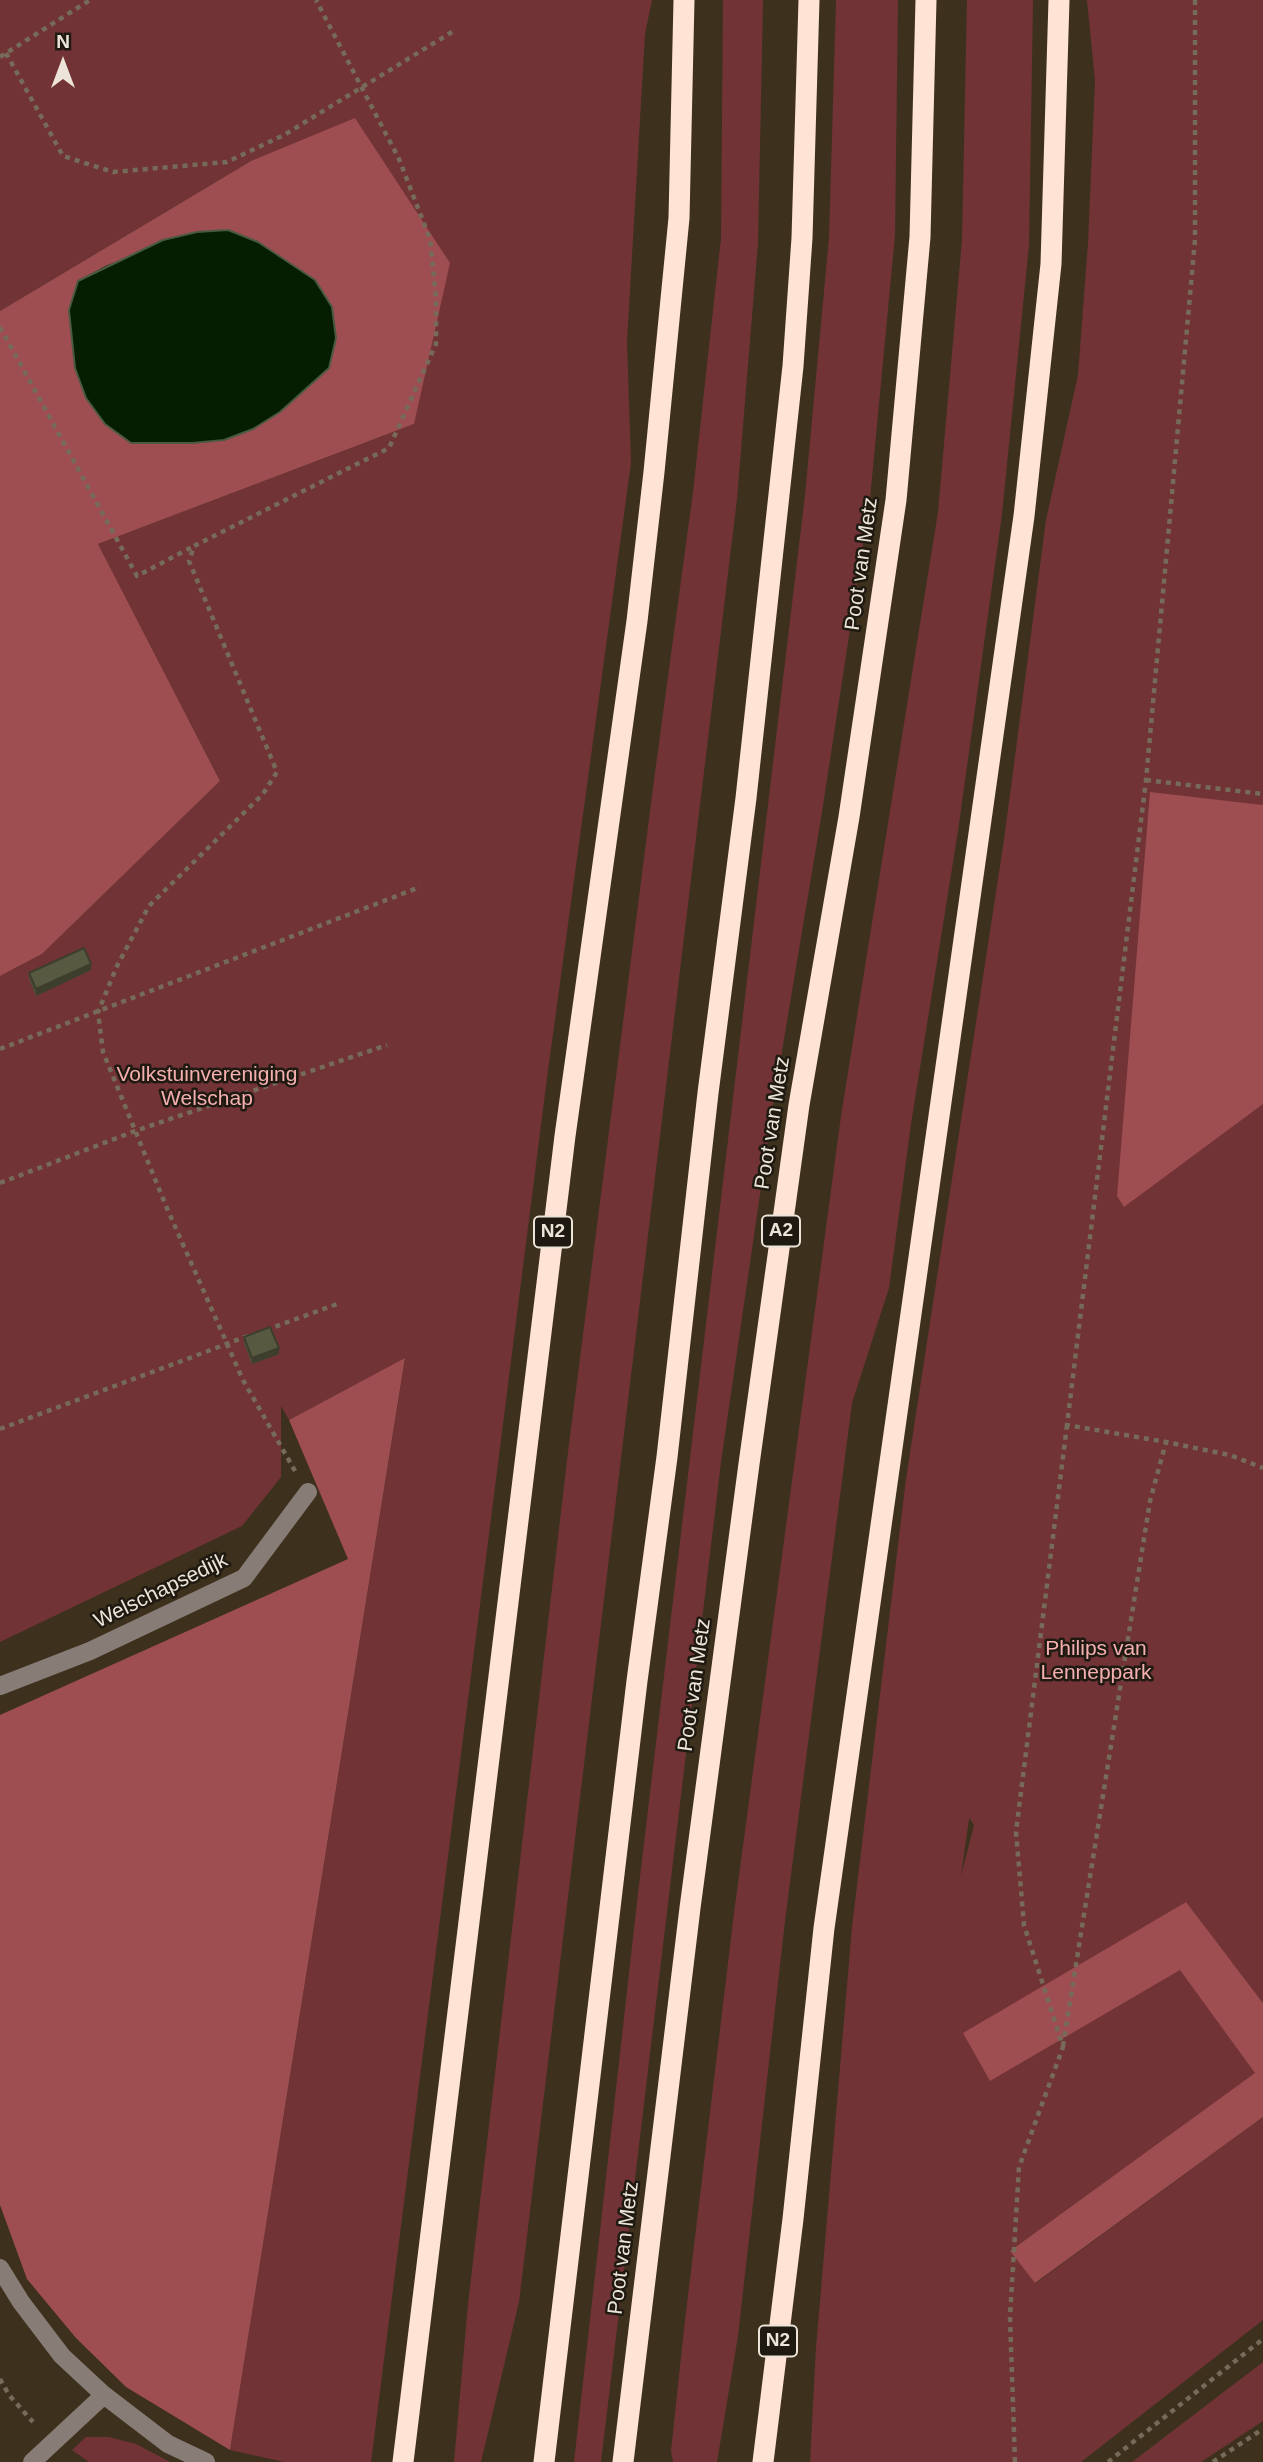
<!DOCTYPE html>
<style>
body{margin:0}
#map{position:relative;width:1263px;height:2462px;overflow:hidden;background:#3d311d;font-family:Arial,sans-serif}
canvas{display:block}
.north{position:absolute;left:28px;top:28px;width:70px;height:70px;-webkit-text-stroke:5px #1f1a11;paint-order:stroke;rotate:0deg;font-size:19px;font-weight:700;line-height:28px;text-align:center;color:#ece4d8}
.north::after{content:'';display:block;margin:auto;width:24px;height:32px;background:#ece4d8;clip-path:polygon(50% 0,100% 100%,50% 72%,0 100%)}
</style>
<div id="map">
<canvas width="1263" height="2462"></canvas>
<div class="north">N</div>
</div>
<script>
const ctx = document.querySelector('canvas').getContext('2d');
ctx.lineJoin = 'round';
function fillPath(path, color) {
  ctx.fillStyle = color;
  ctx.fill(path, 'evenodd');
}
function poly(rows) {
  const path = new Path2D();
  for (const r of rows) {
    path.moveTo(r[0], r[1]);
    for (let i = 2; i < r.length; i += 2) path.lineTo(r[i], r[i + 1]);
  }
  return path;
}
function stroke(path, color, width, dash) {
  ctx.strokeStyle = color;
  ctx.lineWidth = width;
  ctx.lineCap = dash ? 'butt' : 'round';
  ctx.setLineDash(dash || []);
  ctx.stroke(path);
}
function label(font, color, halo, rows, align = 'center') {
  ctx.font = font + ' Arial,sans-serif';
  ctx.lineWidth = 5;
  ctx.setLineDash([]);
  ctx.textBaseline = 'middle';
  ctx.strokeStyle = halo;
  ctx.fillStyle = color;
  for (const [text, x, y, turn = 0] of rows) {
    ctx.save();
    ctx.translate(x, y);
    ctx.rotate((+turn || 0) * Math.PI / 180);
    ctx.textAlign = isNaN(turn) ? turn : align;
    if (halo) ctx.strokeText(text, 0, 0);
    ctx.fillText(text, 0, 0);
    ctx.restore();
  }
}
fillPath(poly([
 [0,0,652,0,645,34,627,341,631,463,547,1078,371,2462,284,2462,230,2450,405,1359,289,1420,281,1406,281,1477,242,1526,0,1642,0,976,42,954,220,781,98,544,414,424,251,161,0,311],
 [723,0,763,0,758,243,737,499,519,2302,481,2462,454,2462,468,2304,568,1452,654,780,693,492,721,238],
 [836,0,898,0,895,235,870,499,822,812,773,1105,721,1462,601,2462,574,2462,637,1902,805,495,829,238],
 [967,0,1033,0,1029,245,1002,514,958,831,911,1124,889,1288,852,1403,785,1921,738,2336,717,2462,673,2462,671,2451,684,2329,734,1913,841,1116,938,512,962,240],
 [1087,0,1263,0,1263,2003,1231,1961,1185,1976,1256,2073,1010,2251,1036,2283,1263,2117,1263,2320,1081,2462,810,2462,816,2348,852,1927,906,1479,1004,840,1046,520,1078,375,1088,243,1095,81],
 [970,1819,974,1825,961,1876,969,1819],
 [1263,2362,1263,2421,1201,2462,1132,2462],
 [86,2437,109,2437,136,2444,170,2462,89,2462,72,2450]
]), '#713336');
fillPath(poly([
 [355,118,450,263,414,424,98,544,220,781,42,954,0,976,0,311,251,161],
 [228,230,257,242,315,280,329,368,280,412,253,429,224,440,192,443,78,281,105,266,137,254,163,240],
 [1150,792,1263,805,1263,1104,1124,1207,1117,1196],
 [405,1358,230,2450,126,2387,76,2338,27,2279,0,2205,0,1715,348,1559,289,1420],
 [1186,1902,1263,2003,1263,2117,1035,2283,1010,2251,1255,2073,1180,1970,990,2081,963,2033]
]), '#9e4d51');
const water = poly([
 [228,230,258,242,315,280,332,307,336,338,329,368,280,412,253,429,224,440,192,443,131,443,105,424,86,398,75,368,69,310,78,281,163,240,197,232,228,230]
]);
fillPath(water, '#051d00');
stroke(water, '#4a5941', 2);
stroke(poly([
 [1195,0,1195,240,1146,780,1067,1425,1166,1442,1230,1455,1263,1468],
 [6,53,63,156,113,172,227,162,284,135,452,32],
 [0,57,90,0],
 [0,327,137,576,194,546],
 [1146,780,1263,794],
 [0,1049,420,887],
 [0,1183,135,1131,387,1045],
 [266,1330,340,1303],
 [0,1429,248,1336],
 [295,1471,243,1380,166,1206,103,1052,98,1012,117,966,149,906,263,794,277,772,189,561,194,546,389,448,436,344,436,298,430,239,399,159,316,0],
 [1063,2046,1150,1501,1166,1442],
 [0,2379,9,2395,33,2422],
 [1015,2462,1010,2317,1019,2167,1063,2047,1024,1925,1016,1832,1067,1425],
 [1108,2462,1263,2339],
 [1213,2462,1263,2429]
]), '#766b5a', 4.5, [5, 5]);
stroke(poly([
 [0,1686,90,1651,244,1578,308,1492],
 [0,2268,21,2302,62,2356,104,2395,168,2444,206,2462],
 [32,2462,104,2395]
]), '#887c77', 18);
stroke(poly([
 [403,2462,565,1136,637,621,654,472,679,218,684,0],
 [544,2462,637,1681,667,1457,708,1093,746,798,793,366,802,238,809,0],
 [623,2462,690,1908,749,1464,799,1105,849,817,896,500,920,237,926,0],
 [763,2462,793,2219,824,1928,1024,516,1051,264,1059,0]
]), '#ffe3d4', 21);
fillPath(poly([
 [91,970,36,996,29,979,29,973],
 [244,1337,279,1354,252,1364,244,1344]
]), '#4c4d38');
fillPath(poly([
 [91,964,91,970,36,996,36,989],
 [279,1348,279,1354,252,1364,252,1358]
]), '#3e3e2e');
const building = poly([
 [84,948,91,964,36,989,29,973,84,948],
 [270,1327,279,1348,252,1358,244,1337,270,1327]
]);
fillPath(building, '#585941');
stroke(building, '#3e3e2e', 2);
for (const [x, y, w] of [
 [781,1231,38],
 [553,1232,38],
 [778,2341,38]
]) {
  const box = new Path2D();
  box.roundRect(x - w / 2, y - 15.5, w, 31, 5);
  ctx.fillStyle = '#1f1a11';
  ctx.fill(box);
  stroke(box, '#ece4d8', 2);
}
label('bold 19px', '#ece4d8', null, [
 ["A2",781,1231],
 ["N2",553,1232],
 ["N2",778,2341]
]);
label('21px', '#ece4d8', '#1f1a11', [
 ["Poot van Metz",862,564,-82],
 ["Poot van Metz",773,1123,-81],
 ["Welschapsedijk",161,1591,-26],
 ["Poot van Metz",695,1685,-82],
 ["Poot van Metz",624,2248,-83]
]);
label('21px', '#f5afaf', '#1f1a11', [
 ["Volkstuinvereniging",207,1075],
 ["Welschap",207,1099],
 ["Philips van",1096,1649],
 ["Lenneppark",1096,1673]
]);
</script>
